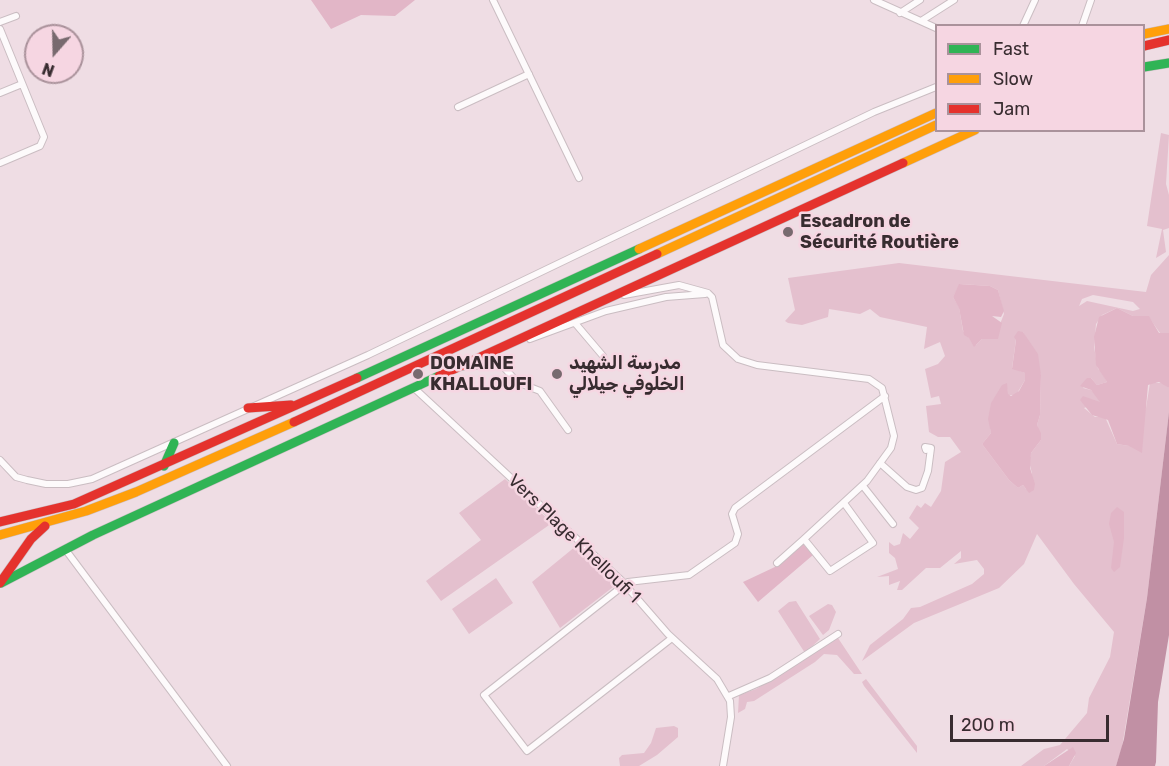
<!DOCTYPE html>
<meta charset="utf-8">
<style>
body{margin:0}
#map{position:relative;width:1169px;height:766px;overflow:hidden;background:#efdde4;font-family:Rubik,sans-serif}
canvas{display:block}
.legend{position:absolute;left:935px;top:24px;width:210px;height:108px;box-sizing:border-box;background:#f6d6e2;border:2px solid #aa929b;margin:0;padding:8px 10px;list-style:none;font-size:18px;color:#382c30}
.legend li{display:flex;align-items:center;gap:12px;height:30px}
.legend b{width:30px;border:2px solid #aa929b}
.north{position:absolute;left:24px;top:24px;width:60px;height:60px;box-sizing:border-box;background:#f6d6e2;border:2px solid #aa929b;border-radius:50%;rotate:200deg;font-size:16px;font-weight:700;line-height:24px;text-align:center;color:#382c30}
.north::after{content:'';display:block;margin:auto;width:21px;height:27px;background:#786a6f;clip-path:polygon(50% 0,100% 100%,50% 72%,0 100%)}
.scale{position:absolute;left:950px;top:715px;width:159px;height:27px;box-sizing:border-box;border:3px solid #382c30;border-top:0;padding-left:8px;font-size:18px;line-height:21px;white-space:nowrap;color:#382c30;-webkit-text-stroke:4px #f6d6e2;paint-order:stroke}
</style>
<div id="map">
<canvas width="1169" height="766"></canvas>
<ul class="legend">
<li><b style="height:8px;background:#30b455"></b>Fast</li>
<li><b style="height:8px;background:#ff9f0a"></b>Slow</li>
<li><b style="height:8px;background:#e5322d"></b>Jam</li>
</ul>
<div class="north">N</div>
<div class="scale">200 m</div>
</div>
<script>
const ctx = document.querySelector('canvas').getContext('2d');
ctx.lineJoin = 'round';
function fillPath(path, color) {
  ctx.fillStyle = color;
  ctx.fill(path, 'evenodd');
}
function poly(rows) {
  const path = new Path2D();
  for (const r of rows) {
    path.moveTo(r[0], r[1]);
    for (let i = 2; i < r.length; i += 2) path.lineTo(r[i], r[i + 1]);
  }
  return path;
}
function stroke(path, color, width, dash) {
  ctx.strokeStyle = color;
  ctx.lineWidth = width;
  ctx.lineCap = dash ? 'butt' : 'round';
  ctx.setLineDash(dash || []);
  ctx.stroke(path);
}
function label(font, color, halo, rows, align = 'center') {
  ctx.font = font + ' Rubik,"Noto Naskh Arabic",sans-serif';
  ctx.lineWidth = 5;
  ctx.setLineDash([]);
  ctx.textBaseline = 'middle';
  ctx.strokeStyle = halo;
  ctx.fillStyle = color;
  for (const [text, x, y, turn = 0] of rows) {
    ctx.save();
    ctx.translate(x, y);
    ctx.rotate((+turn || 0) * Math.PI / 180);
    ctx.textAlign = isNaN(turn) ? turn : align;
    if (halo) ctx.strokeText(text, 0, 0);
    ctx.fillText(text, 0, 0);
    ctx.restore();
  }
}
fillPath(poly([
 [1161,133,1169,135,1166,184,1169,195,1169,228,1163,230,1166,252,1156,258,1162,229,1147,226],
 [1169,255,1169,333,1160,333,1148,316,1133,316,1117,308,1102,315,1096,324,1094,347,1098,369,1102,371,1107,382,1097,385,1091,378,1083,388,1091,390,1101,399,1100,402,1084,408,1095,417,1105,417,1117,444,1129,446,1146,408,1150,383,1163,383,1169,388,1169,412,1147,598,1122,747,1116,766,1069,766,1075,756,1067,749,1044,766,1021,766,1044,749,1060,745,1087,713,1089,698,1110,657,1114,632,1074,584,1037,534,1024,564,999,588,914,623,862,661,870,645,903,619,911,608,920,607,972,584,984,574,984,569,977,560,954,564,961,558,961,551,940,568,926,568,902,590,897,590,900,581,889,585,889,576,877,577,898,569,895,558,889,553,889,542,894,546,900,544,903,533,910,539,919,528,909,518,917,505,921,508,925,503,931,507,941,491,945,462,961,452,950,437,938,437,929,432,926,406,941,404,939,396,931,398,925,369,938,364,945,356,940,342,924,349,927,327,880,317,870,309,860,314,829,309,828,317,802,325,788,323,785,321,795,310,788,278,899,263,1146,292,1151,275],
 [960,284,990,286,998,290,1004,314,994,339,982,339,976,345,963,331,959,307,953,297],
 [1093,295,1133,302,1140,309,1133,311,1087,301,1079,306,1082,299],
 [1023,332,1041,375,1040,415,1037,425,1041,440,1031,453,1029,462,1032,473,1026,489,1023,485,1018,488,1009,480,982,444,991,433,989,416,994,399,1007,389,1008,395,1016,395,1025,380,1025,373,1012,368,1016,339],
 [505,479,552,523,441,601,426,581,481,540,459,513],
 [576,546,617,584,560,628,532,582],
 [496,578,513,603,469,634,452,609],
 [796,601,820,639,805,653,778,611,789,602],
 [828,604,832,605,836,612,829,630,823,635,809,616],
 [838,638,862,674,854,674,837,655,824,654,815,662,754,701,747,702,745,709,738,713,739,695,756,689],
 [866,679,917,746,917,753,864,686,862,682],
 [674,726,678,728,678,737,657,755,639,766,620,766,619,758,622,755,644,753,651,743,656,728]
]), '#e4c0ce');
fillPath(poly([
 [311,0,415,0,395,16,361,15,331,29],
 [959,284,990,286,998,290,1004,311,1001,317,992,316,1002,323,998,339,982,339,974,347,969,338,964,335,959,308,953,297],
 [1117,308,1133,316,1149,316,1159,333,1169,333,1169,388,1159,382,1148,385,1142,453,1129,446,1117,444,1108,420,1092,415,1080,400,1083,396,1100,402,1091,390,1080,386,1087,378,1091,378,1097,385,1107,382,1096,365,1094,337,1099,317],
 [1018,331,1023,332,1038,354,1041,375,1040,415,1037,425,1041,433,1041,440,1031,453,1030,468,1035,484,1034,490,1029,493,1023,485,1018,488,1009,480,982,444,991,433,988,419,991,403,1002,385,1007,383,1008,394,1011,396,1019,391,1025,380,1025,373,1012,369,1016,340,1014,337],
 [1117,507,1124,512,1124,538,1120,567,1114,572,1111,568,1114,542,1109,524,1111,513],
 [803,544,813,555,758,602,743,582,777,566],
 [1073,747,1076,753,1069,766,1044,766]
]), '#e2b6c7');
fillPath(poly([
 [1169,412,1169,635,1158,702,1156,762,1155,766,1116,766,1124,739,1147,598]
]), '#c190a4');
const street = poly([
 [493,0,579,178],
 [874,0,936,28],
 [900,13,920,0],
 [921,21,954,0],
 [0,22,16,16],
 [1023,26,1035,0],
 [1082,26,1091,0],
 [0,29,44,137,40,146,0,163],
 [0,93,22,84],
 [458,107,529,74],
 [624,295,679,285,708,293,712,297,723,345,738,359,757,365,869,379,882,388,894,436,891,448,867,481,804,539],
 [575,323,603,356,605,364,600,366],
 [530,339,606,311,666,297,705,294],
 [463,367,501,364,517,382,540,391,568,430],
 [413,387,621,580,668,634,717,679,730,701,731,717,723,766],
 [0,460,16,477,27,480,46,484,68,484,92,479,368,355,874,112,936,87],
 [880,463,907,487,916,490,922,488,928,471,931,448,925,447,926,450],
 [863,486,893,524],
 [65,549,227,766],
 [777,563,804,539,830,571,873,543,844,503],
 [672,638,527,751,484,695,628,582,689,575,735,543,738,534,732,514,735,508,885,396],
 [729,696,770,678,838,634]
]);
const fast = poly([
 [1144,67,1169,63],
 [357,378,639,249],
 [164,466,174,443],
 [1,583,93,535,439,376]
]);
const slow = poly([
 [1144,34,1169,29],
 [903,163,975,130],
 [639,249,936,113],
 [657,254,936,125],
 [0,535,86,511,136,492,294,422]
]);
const jam = poly([
 [1144,46,1169,40],
 [439,376,903,163],
 [248,408,291,405],
 [294,422,657,254],
 [0,522,74,504,357,378],
 [0,583,31,539,45,526]
]);
stroke(street, '#cabdc2', 8);
stroke(fast, '#cabdc2', 10);
stroke(slow, '#cabdc2', 10);
stroke(jam, '#cabdc2', 10);
stroke(street, '#fdfafb', 6);
stroke(fast, '#30b455', 9);
stroke(slow, '#ff9f0a', 9);
stroke(jam, '#e5322d', 9);
for (const [x, y, r, color] of [
 [788,232,6,"#786a6f"],
 [418,374,6,"#786a6f"],
 [557,374,6,"#786a6f"]
]) {
  const dot = new Path2D();
  dot.arc(x, y, r, 0, 2 * Math.PI);
  ctx.fillStyle = color;
  ctx.fill(dot);
  stroke(dot, '#f6d6e2', 2);
}
label('bold 18px', '#382c30', '#f6d6e2', [
 ["Escadron de",800,222],
 ["Sécurité Routière",800,243],
 ["DOMAINE",430,364],
 ["KHALLOUFI",430,385],
 ["مدرسة الشهيد",569,364],
 ["الخلوفي جيلالي",569,385]
], 'left');
label('18px', '#382c30', '#f6d6e2', [
 ["Vers Plage Khelloufi 1",574,539,44]
]);
</script>
